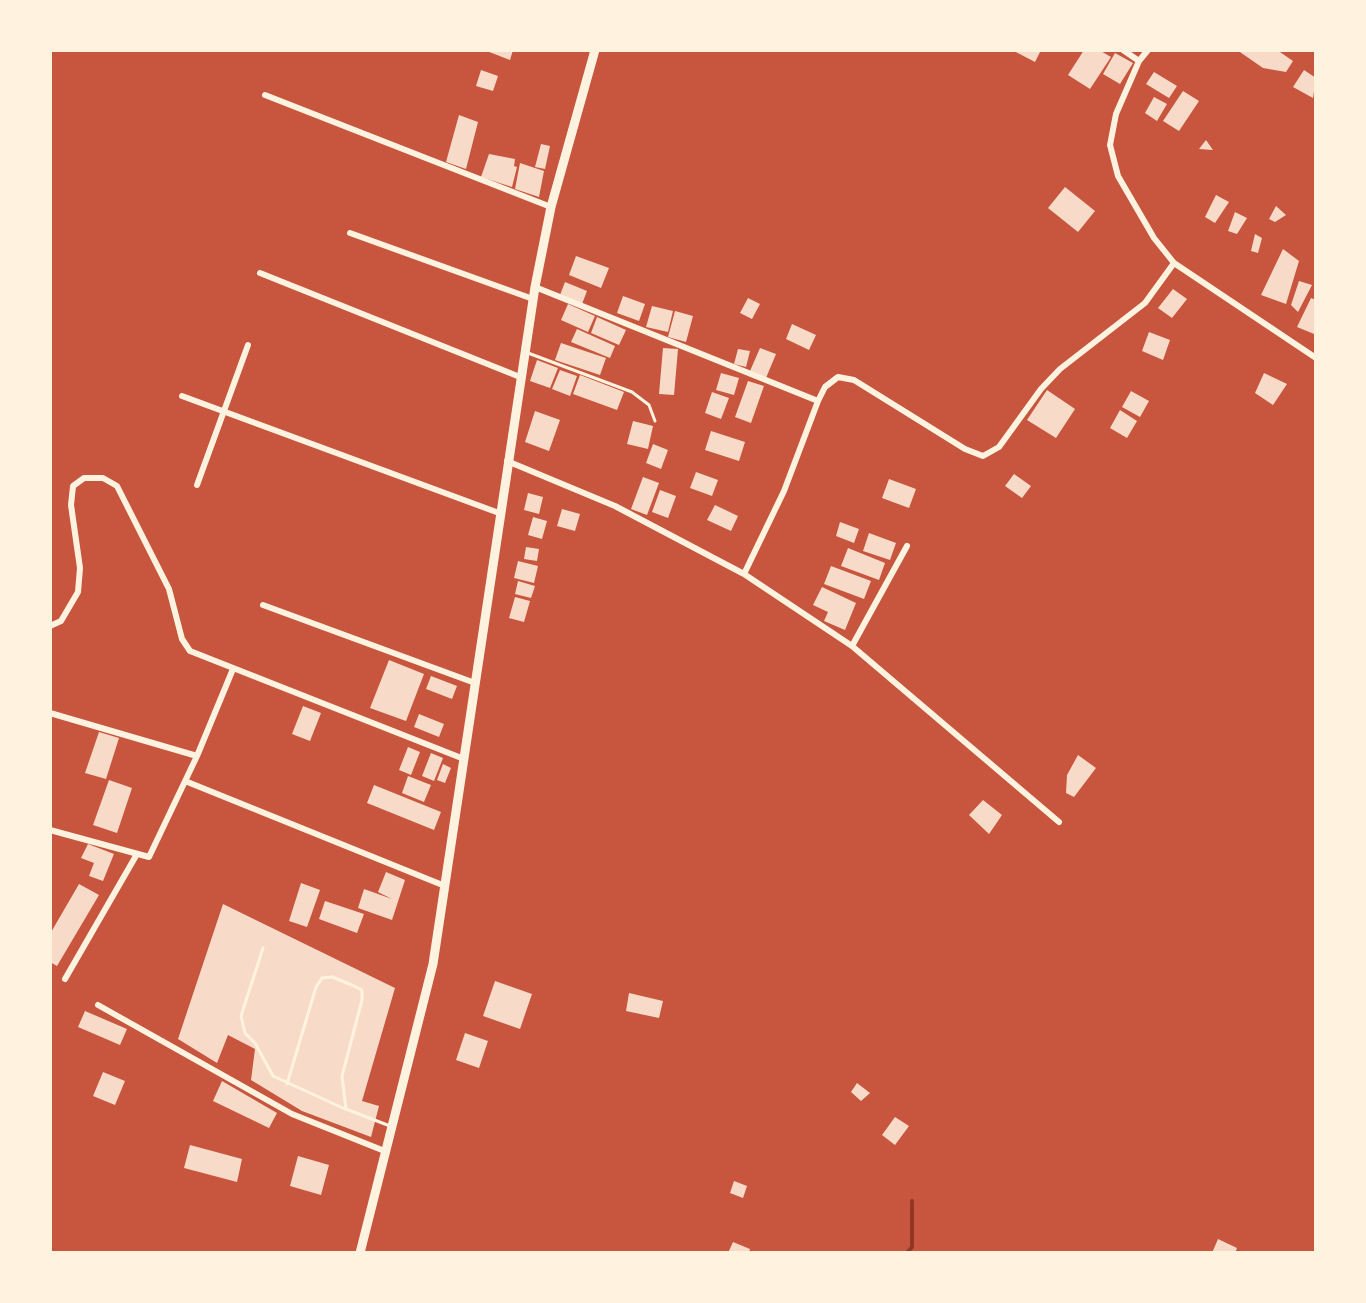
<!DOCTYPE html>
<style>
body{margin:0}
#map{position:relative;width:1366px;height:1303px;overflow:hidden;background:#c8553d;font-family:"Asap Condensed",sans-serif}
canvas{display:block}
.frame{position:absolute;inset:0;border:52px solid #fff3e0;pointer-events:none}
</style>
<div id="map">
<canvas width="1366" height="1303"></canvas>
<div class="frame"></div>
</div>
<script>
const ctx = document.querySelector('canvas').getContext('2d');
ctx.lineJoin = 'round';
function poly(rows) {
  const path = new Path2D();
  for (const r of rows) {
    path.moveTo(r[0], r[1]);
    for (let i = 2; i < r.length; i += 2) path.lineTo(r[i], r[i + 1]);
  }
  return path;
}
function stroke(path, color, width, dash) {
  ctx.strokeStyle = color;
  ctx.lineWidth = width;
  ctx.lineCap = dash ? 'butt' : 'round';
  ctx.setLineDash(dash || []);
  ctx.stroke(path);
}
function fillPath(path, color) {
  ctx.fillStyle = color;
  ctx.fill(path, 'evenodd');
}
stroke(poly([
 [907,1253,912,1247,912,1201]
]), '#8f3625', 4);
fillPath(poly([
 [484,50,513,50,510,60],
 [1012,50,1041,50,1035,62],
 [1084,50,1099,50,1111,57,1090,89,1068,75],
 [1237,50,1277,50,1293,61,1286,72,1263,68],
 [1115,53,1133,63,1120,84,1103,74],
 [481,70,498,76,493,91,476,86],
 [1304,70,1316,78,1313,98,1293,87],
 [1154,72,1177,86,1169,98,1146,84],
 [1183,91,1199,101,1179,131,1163,121],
 [1154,97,1167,104,1157,121,1145,113],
 [459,115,478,122,466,169,446,162],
 [1206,140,1213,150,1199,149],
 [541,144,550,146,545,169,535,167],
 [489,154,515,159,514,166,517,167,512,187,481,177],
 [520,163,544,171,539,197,515,189],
 [1065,187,1095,211,1078,232,1048,208],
 [1216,195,1229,202,1215,223,1205,217],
 [1276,206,1286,215,1275,222,1269,219],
 [1235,212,1247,218,1237,234,1228,231],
 [1255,234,1262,238,1258,253,1251,251],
 [1283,249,1299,261,1286,304,1261,295],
 [576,256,609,268,601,288,569,275],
 [1299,281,1312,285,1298,312,1291,305],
 [565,282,587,291,582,304,560,295],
 [1173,289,1187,299,1172,318,1158,308],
 [623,296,645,304,639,321,617,313],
 [748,298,760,304,752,319,740,313],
 [1311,298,1316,300,1314,334,1297,327],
 [568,304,595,316,588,332,561,320],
 [652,306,673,311,668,332,646,327],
 [675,311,693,316,686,342,668,337],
 [597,317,626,330,619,345,591,333],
 [792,324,816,335,809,350,786,339],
 [577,329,615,346,610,358,571,342],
 [1149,332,1170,340,1163,360,1142,351],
 [561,343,606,358,600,375,555,360],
 [663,348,678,349,674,395,659,394],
 [760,348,776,354,766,378,750,371],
 [738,349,750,351,746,367,734,364],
 [537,360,558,368,550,388,530,381],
 [560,370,577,376,570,396,552,389],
 [721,373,739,378,734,395,716,390],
 [1264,373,1287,384,1273,405,1255,393],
 [580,375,624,392,617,410,573,394],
 [748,381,764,386,751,423,735,417],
 [1047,390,1075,409,1056,438,1027,420],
 [1131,391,1149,401,1140,417,1122,407],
 [712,392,729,398,721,419,705,413],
 [1120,410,1137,421,1127,438,1110,428],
 [535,411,560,420,549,451,525,442],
 [633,421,653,426,648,449,627,444],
 [711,431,745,442,739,461,705,450],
 [653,444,668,450,661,469,646,463],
 [696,472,718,480,712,496,690,488],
 [1014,474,1031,486,1022,498,1005,486],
 [643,477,659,483,647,515,631,509],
 [889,479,916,489,909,508,882,498],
 [660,490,676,496,668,518,652,512],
 [528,493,543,497,539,514,524,510],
 [715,505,738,516,731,531,707,520],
 [562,509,580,514,575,531,557,526],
 [533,517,547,521,542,539,528,535],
 [840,522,859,529,854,543,836,536],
 [869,533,896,543,890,560,863,551],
 [526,547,539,549,537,561,524,559],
 [848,548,885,563,879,580,841,566],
 [518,561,538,566,534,583,514,578],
 [831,566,871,581,864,599,824,584],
 [518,581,535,586,531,598,515,594],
 [822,587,856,603,845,630,824,621,828,612,813,605],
 [515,597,530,601,524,622,509,618],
 [389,660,424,674,406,721,370,708],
 [431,676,457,686,452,699,426,689],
 [303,706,321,713,310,741,292,734],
 [419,714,444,724,439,737,414,727],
 [99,732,119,738,106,779,85,773],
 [408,747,420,752,411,775,399,770],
 [431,753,443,758,434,781,422,776],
 [1078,755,1096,768,1074,797,1066,793,1067,775],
 [443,764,451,768,445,783,437,780],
 [408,776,431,785,424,802,402,793],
 [109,780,132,788,117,833,93,825],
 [374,785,441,812,434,830,367,803],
 [983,800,1002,815,989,834,969,815],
 [88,844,114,854,103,881,89,876,94,863,81,858],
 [386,872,405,880,392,920,358,908,364,889,392,899,378,892],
 [301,883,320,890,307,927,289,921],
 [79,884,99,895,57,966,50,962,50,934],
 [325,901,364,914,357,933,319,919],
 [223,904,395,988,362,1101,379,1106,371,1137,302,1111,251,1080,255,1049,228,1035,217,1063,178,1039],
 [495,981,532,994,520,1029,483,1016],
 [629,993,663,1001,659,1018,626,1011],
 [85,1011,127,1029,120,1045,78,1027],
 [465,1033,488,1041,479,1068,456,1060],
 [103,1072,125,1081,115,1105,93,1096],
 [222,1081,277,1113,269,1128,213,1101],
 [857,1083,870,1093,861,1101,851,1092],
 [895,1117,909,1126,895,1145,882,1135],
 [190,1145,242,1159,237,1182,184,1168],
 [298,1156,329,1165,321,1195,290,1186],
 [734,1181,747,1186,743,1198,730,1193],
 [1218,1239,1237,1248,1235,1253,1212,1253],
 [733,1242,750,1249,749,1253,728,1253]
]), '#f7dbc8');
stroke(poly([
 [528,353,632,392,649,405,655,421],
 [263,948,241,1016,245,1033,255,1043,273,1076,345,1109],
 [287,1084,316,987,322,978,332,977,352,985,362,990,362,1000,342,1076,346,1109,390,1126]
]), '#fff3e0', 3);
stroke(poly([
 [1123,50,1139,61,1116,114,1110,145,1118,176,1154,238,1174,263,1316,358],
 [1139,61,1148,50],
 [265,95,551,207],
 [350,233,533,299],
 [260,273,520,377],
 [535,287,818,401],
 [182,396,499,513],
 [507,461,615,506,744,574,852,646,1059,822],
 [197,485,248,345],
 [744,574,784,491,818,401,825,387,838,377,854,380,965,449,983,456,999,447,1041,389,1060,369,1145,303,1174,263],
 [263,605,475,683],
 [50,626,61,621,78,592,80,568,71,505,73,486,84,478,103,478,117,486,169,589,182,639,190,651,464,759],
 [852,646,907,546],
 [50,713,197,756,233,669],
 [185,781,445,886],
 [50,830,149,857,197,756],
 [65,979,137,854],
 [98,1005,292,1114,387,1152]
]), '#fff3e0', 6);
stroke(poly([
 [360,1253,433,964,535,287,551,207,595,50]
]), '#fff3e0', 9);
</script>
